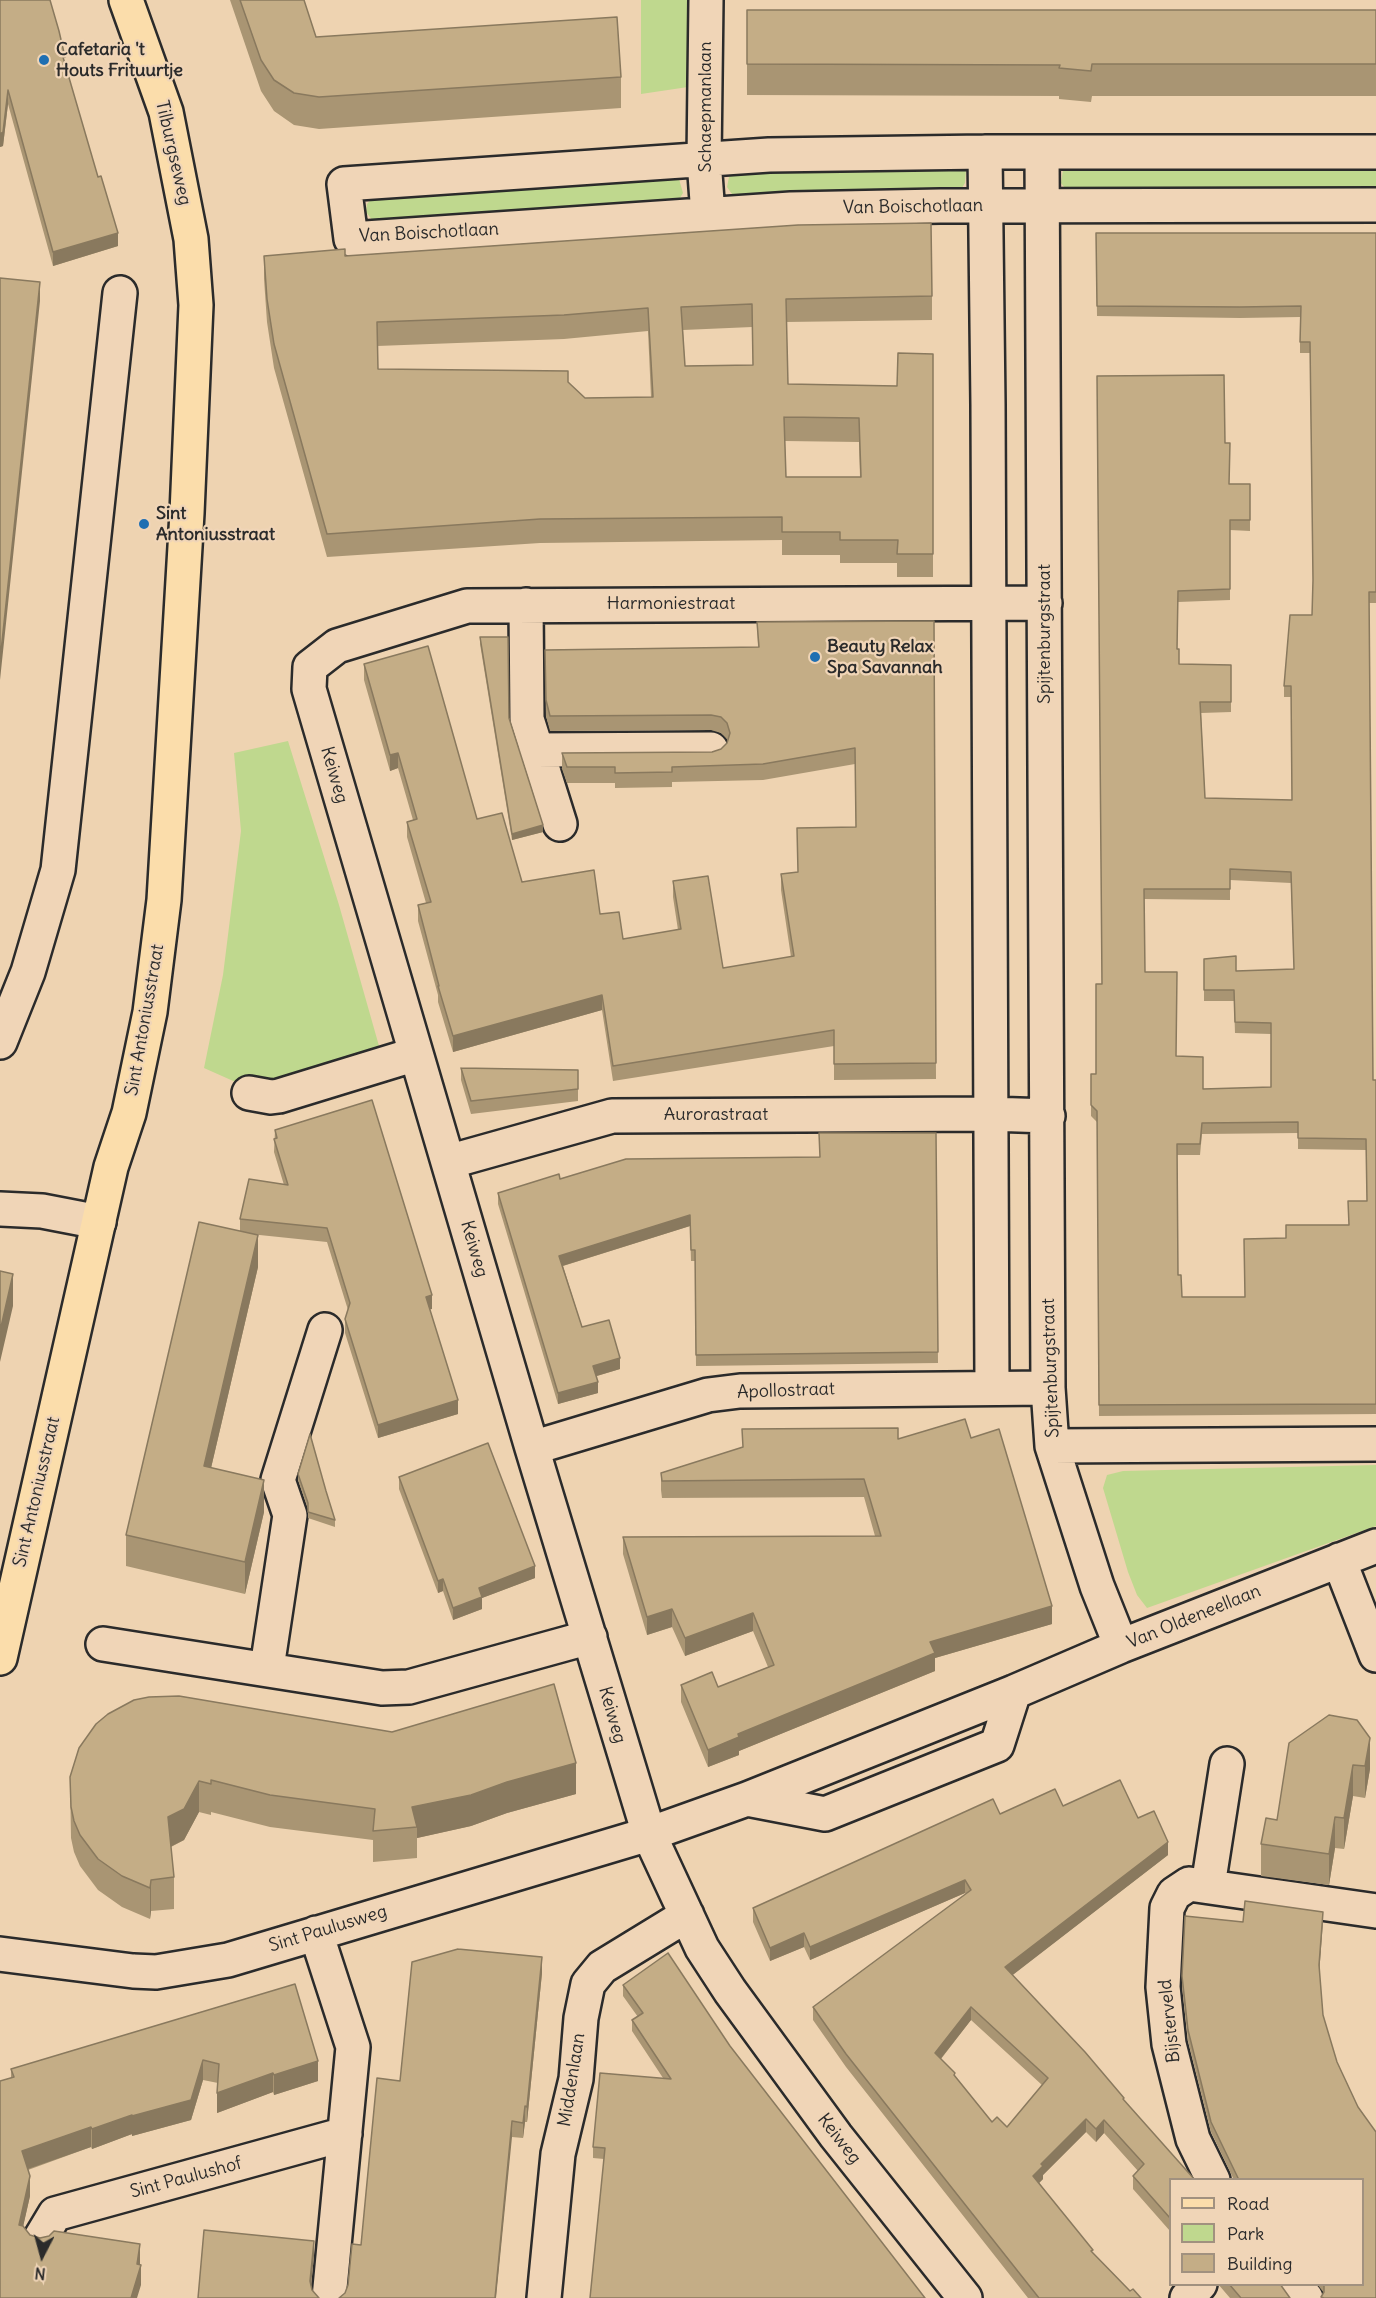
<!DOCTYPE html>
<style>
body{margin:0}
#map{position:relative;width:1376px;height:2298px;overflow:hidden;background:#eed3b1;font-family:Delius,sans-serif}
canvas{display:block}
.legend{position:absolute;left:1169px;top:2178px;width:195px;height:108px;box-sizing:border-box;background:#f0d5b7;border:2px solid #a1917f;margin:0;padding:8px 10px;list-style:none;font-size:18px;color:#2b2b2b}
.legend li{display:flex;align-items:center;gap:12px;height:30px}
.legend b{width:30px;border:2px solid #a1917f}
.north{position:absolute;left:12px;top:2226px;width:60px;height:60px;-webkit-text-stroke:4px #f0d5b7;paint-order:stroke;rotate:186deg;font-size:16px;font-weight:700;line-height:24px;text-align:center;color:#2b2b2b}
.north::after{content:'';display:block;margin:auto;width:21px;height:27px;background:#2b2b2b;clip-path:polygon(50% 0,100% 100%,50% 72%,0 100%)}
</style>
<div id="map">
<canvas width="1376" height="2298"></canvas>
<ul class="legend">
<li><b style="height:8px;background:#fbddab"></b>Road</li>
<li><b style="height:16px;background:#bfd88e"></b>Park</li>
<li><b style="height:16px;background:#c4ad86"></b>Building</li>
</ul>
<div class="north">N</div>
</div>
<script>
const ctx = document.querySelector('canvas').getContext('2d');
ctx.lineJoin = 'round';
function fillPath(path, color) {
  ctx.fillStyle = color;
  ctx.fill(path, 'evenodd');
}
function poly(rows) {
  const path = new Path2D();
  for (const r of rows) {
    path.moveTo(r[0], r[1]);
    for (let i = 2; i < r.length; i += 2) path.lineTo(r[i], r[i + 1]);
  }
  return path;
}
function stroke(path, color, width, dash) {
  ctx.strokeStyle = color;
  ctx.lineWidth = width;
  ctx.lineCap = dash ? 'butt' : 'round';
  ctx.setLineDash(dash || []);
  ctx.stroke(path);
}
function label(font, color, halo, rows, align = 'center') {
  ctx.font = font + ' Delius,sans-serif';
  ctx.lineWidth = 4.5;
  ctx.setLineDash([]);
  ctx.textBaseline = 'middle';
  ctx.strokeStyle = halo;
  ctx.fillStyle = color;
  for (const [text, x, y, turn = 0] of rows) {
    ctx.save();
    ctx.translate(x, y);
    ctx.rotate((+turn || 0) * Math.PI / 180);
    ctx.textAlign = isNaN(turn) ? turn : align;
    if (halo) ctx.strokeText(text, 0, 0);
    ctx.fillText(text, 0, 0);
    ctx.restore();
  }
}
fillPath(poly([
 [641,0,689,0,688,87,641,94],
 [955,164,966,170,965,183,960,191,734,197,727,187,729,177,738,168],
 [1376,164,1376,192,1068,192,1061,183,1063,170,1071,166],
 [666,174,679,179,683,193,678,201,384,223,373,221,366,212,367,204,377,193],
 [288,741,339,905,381,1053,258,1092,204,1068,223,975,241,831,234,753],
 [1376,1465,1376,1526,1147,1608,1137,1595,1128,1572,1103,1488,1107,1475,1123,1471]
]), '#bfd88e');
const minor = poly([
 [706,0,704,160,708,215],
 [985,152,988,405,992,1387],
 [1042,152,1048,1388,1052,1446,1097,1586,1121,1646],
 [1376,152,985,152,769,155,344,184,351,239,791,209,940,206,1376,205],
 [526,605,527,719,560,824],
 [535,750,711,749],
 [0,1042,28,972,58,870,120,293],
 [249,1093,271,1097,279,1096,416,1054],
 [448,1162,612,1116,990,1114,1048,1116],
 [0,1209,42,1211,99,1222],
 [1052,1446,1376,1444],
 [532,1448,708,1395,740,1391,1048,1388],
 [1339,1560,1376,1655],
 [103,1644,382,1688,409,1687,590,1637],
 [267,1668,290,1515,278,1480,325,1330],
 [747,1799,825,1814,997,1745,1014,1692],
 [1208,1886,1227,1764],
 [316,1933,353,2047,329,2298],
 [0,1954,133,1971,156,1972,228,1960,649,1834,747,1799,1014,1692,1121,1646,1376,1546],
 [1213,2180,1193,2139,1169,2044,1163,1987,1167,1908,1174,1894,1189,1884,1376,1911],
 [40,2239,55,2214,345,2134],
 [1293,2284,1306,2298],
 [544,2298,558,2154,576,2079,581,2018,588,1984,602,1967,687,1915],
 [965,2298,836,2136,730,1991,702,1948,649,1834,532,1448,309,689,310,667,337,646,467,606,1045,603],
 [1187,2298,1200,2284]
]);
const major = poly([
 [0,1658,111,1167,129,1113,150,1012,164,900,187,513,196,305,191,239,166,112,126,0]
]);
stroke(minor, '#2b2b2b', 38);
stroke(major, '#2b2b2b', 38);
stroke(minor, '#f0d5b7', 33);
stroke(major, '#fbddab', 33);
fillPath(poly([
 [0,0,65,65,118,246,53,266,8,104,3,146,0,147],
 [230,0,304,0,316,37,621,77,621,108,319,129,294,125,274,111,261,91],
 [747,10,1376,10,1376,96,1092,96,1091,102,1059,99,1059,96,747,95],
 [1096,233,1376,233,1376,603,1369,603,1373,1080,1376,1080,1376,1414,1099,1416,1097,1122,1091,1116,1091,1085,1096,1074,1102,984,1097,376,1225,443,1229,484,1250,484,1250,531,1230,530,1230,600,1178,602,1177,649,1179,664,1231,665,1231,712,1201,713,1205,798,1292,800,1291,697,1284,697,1284,686,1312,615,1313,583,1310,353,1300,353,1300,317,1240,318,1097,316],
 [1230,880,1291,883,1294,969,1236,971,1204,959,1204,1001,1234,1001,1235,1033,1271,1034,1271,1087,1203,1089,1176,1056,1145,972,1144,899,1230,900],
 [1298,1133,1298,1149,1366,1150,1367,1201,1349,1225,1286,1238,1245,1297,1182,1297,1178,1275,1177,1155,1200,1155,1202,1134],
 [264,256,345,256,932,296,932,320,786,322,788,384,897,386,933,354,933,577,897,577,897,563,840,563,840,555,782,555,782,540,540,543,327,557,274,368,267,322,264,279],
 [752,327,753,365,685,366,683,330],
 [648,331,651,397,585,398,568,382,378,369,377,346,564,339],
 [785,441,859,442,860,477,786,477],
 [934,621,936,1079,834,1080,834,1046,613,1081,602,1010,453,1052,438,1002,438,995,418,921,418,905,426,903,407,837,407,822,413,820,398,768,390,771,364,680,364,664,522,882,600,914,623,939,678,930,673,897,673,881,723,968,791,957,781,890,781,874,798,872,856,827,855,764,763,780,672,782,672,787,615,788,615,783,567,783,562,769,562,753,712,752,721,749,727,743,727,739,721,733,711,730,550,731,546,716,545,650,758,647,757,622],
 [480,637,543,832,512,840,480,644],
 [461,1068,578,1089,578,1101,471,1114,461,1080],
 [275,1130,432,1309,430,1309,458,1414,378,1438,345,1333,345,1319,348,1310,327,1242,250,1234,258,1267,211,1468,264,1512,245,1594,126,1566,126,1535,240,1231,240,1219,284,1185,274,1152],
 [936,1133,938,1363,696,1366,695,1261,691,1261,690,1226,563,1266,582,1327,620,1369,597,1376,598,1393,558,1404,498,1204,498,1193,560,1179,820,1157],
 [971,1438,1052,1624,935,1658,935,1671,739,1751,739,1755,708,1767,681,1702,681,1685,718,1687,768,1667,753,1631,685,1656,672,1627,647,1635,623,1554,623,1537,875,1536,864,1497,662,1498,661,1490,661,1473,898,1439],
 [298,1474,335,1520,335,1527,308,1518,308,1509,298,1480],
 [399,1477,535,1578,482,1598,482,1609,453,1620,443,1591,438,1593,399,1489],
 [1329,1715,1370,1769,1365,1798,1353,1796,1344,1849,1335,1848,1329,1885,1261,1876,1261,1844,1277,1820],
 [79,1748,576,1794,507,1813,471,1826,417,1838,417,1858,373,1862,373,1840,270,1827,211,1812,211,1815,199,1812,184,1840,171,1847,174,1877,174,1909,151,1911,150,1919,122,1907,98,1890,80,1866,74,1852,71,1838,70,1777],
 [1063,1806,1138,1818,1168,1855,1012,1975,1124,2100,1170,2180,1170,2231,1133,2189,1133,2176,1138,2171,1104,2133,1096,2142,1086,2132,1043,2175,1043,2179,1039,2183,1093,2253,1130,2291,1141,2298,1028,2298,846,2067,813,2020,813,2007,966,1894,965,1893,810,1960,804,1947,770,1961,753,1922,753,1908,1000,1814],
 [971,2020,1042,2085,1007,2127,992,2122,941,2059],
 [1245,1901,1323,1912,1319,1970,1323,2015,1337,2062,1358,2107,1376,2132,1376,2298,1321,2298,1324,2293,1317,2284,1362,2284,1362,2180,1234,2180,1211,2132,1188,2041,1182,1986,1185,1916,1243,1922],
 [542,1973,527,2122,525,2122,523,2138,512,2137,345,2293,361,2245,400,2081],
 [295,1984,318,2081,274,2095,273,2092,217,2113,218,2083,203,2080,191,2120,132,2136,132,2134,92,2149,91,2147,28,2170,30,2196,23,2226,30,2235,140,2265,141,2285,0,2298,0,2081,11,2078,11,2069],
 [623,1985,730,2046,604,2159,593,2158,593,2147,663,2078,632,2031,632,2020,638,2017,623,1996],
 [1218,2284,1280,2284,1290,2298,1230,2298]
]), '#a99573');
fillPath(poly([
 [8,90,8,104,3,146,0,147,0,134],
 [118,233,118,246,53,266,53,252],
 [40,282,40,301,0,680,0,661],
 [398,753,398,768,390,771,390,755],
 [543,825,543,832,512,840,512,834],
 [602,995,602,1010,453,1052,453,1036],
 [690,1215,690,1226,559,1267,559,1256],
 [258,1235,258,1267,204,1498,204,1466],
 [13,1274,13,1306,0,1362,0,1331],
 [432,1295,432,1309,426,1310,426,1297],
 [620,1358,620,1369,593,1377,593,1366],
 [598,1382,598,1393,558,1404,558,1393],
 [458,1400,458,1414,378,1438,378,1425],
 [264,1480,264,1512,245,1594,245,1562],
 [535,1566,535,1578,482,1598,482,1609,453,1620,453,1608,479,1588],
 [443,1579,443,1591,438,1593,438,1581],
 [1052,1606,1052,1624,935,1658,935,1671,739,1751,739,1755,708,1767,708,1750,738,1734,930,1642],
 [672,1609,672,1627,647,1635,647,1617],
 [753,1613,753,1631,685,1656,685,1638],
 [1370,1738,1370,1769,1365,1798,1365,1766],
 [576,1763,576,1794,507,1813,471,1826,417,1838,417,1827,412,1807],
 [1353,1765,1353,1796,1344,1849,1344,1818],
 [199,1781,199,1812,184,1840,168,1848,168,1817],
 [1335,1817,1335,1848,1329,1885,1329,1854],
 [1168,1842,1168,1855,1005,1981,1005,1967],
 [151,1880,151,1911,150,1919,150,1888],
 [965,1880,965,1893,810,1960,810,1947],
 [1323,1912,1323,1922,1319,1975,1319,1965],
 [804,1933,804,1947,770,1961,770,1948],
 [542,1957,542,1973,527,2122,527,2107],
 [971,2007,971,2020,935,2066,935,2053],
 [203,2060,203,2080,191,2120,132,2136,132,2116],
 [318,2061,318,2081,274,2095,274,2075],
 [273,2073,273,2092,217,2113,217,2093],
 [525,2106,525,2122,523,2138,523,2123],
 [132,2115,132,2134,92,2149,92,2129],
 [1086,2119,1086,2132,1043,2175,1043,2179,1033,2189,1033,2176,1041,2164],
 [1104,2120,1104,2133,1096,2142,1096,2129],
 [512,2121,512,2137,496,2298,495,2298],
 [91,2127,91,2147,22,2171,22,2151],
 [30,2176,30,2196,19,2245,19,2225],
 [314,2241,314,2256,310,2296,310,2281],
 [140,2244,140,2264,139,2272,141,2265,141,2285,137,2298,131,2298]
]), '#89795e');
const building = poly([
 [0,0,50,0,59,31,65,57,63,57,98,177,101,176,118,233,53,252,8,90,3,132,0,134,0,0],
 [240,0,304,0,316,37,617,17,621,77,319,97,294,93,274,80,261,60,240,0],
 [747,10,1376,10,1376,64,1092,64,1091,71,1059,68,1060,65,747,64,747,10],
 [931,223,932,296,786,299,788,384,897,386,898,353,933,354,933,554,897,554,898,540,840,540,840,532,782,532,782,517,540,519,327,534,274,344,267,299,264,256,345,249,345,256,798,225,931,223],
 [752,304,753,365,685,366,681,307,752,304],
 [648,308,653,397,585,398,568,382,568,371,378,369,377,322,564,315,648,308],
 [784,417,859,418,861,477,786,477,784,417],
 [1096,233,1376,233,1376,592,1369,592,1373,1080,1376,1080,1376,1404,1099,1405,1097,1111,1091,1105,1091,1074,1096,1074,1096,984,1102,984,1097,376,1224,375,1225,443,1230,443,1229,484,1250,484,1250,520,1230,520,1230,589,1178,591,1177,649,1179,649,1179,664,1231,665,1231,702,1200,702,1205,798,1292,800,1291,686,1284,686,1290,615,1312,615,1313,580,1310,342,1300,342,1301,306,1240,307,1097,306,1096,233],
 [1230,869,1291,872,1294,969,1236,971,1236,956,1204,959,1204,990,1234,990,1235,1022,1271,1023,1271,1087,1203,1089,1203,1057,1176,1056,1177,972,1145,972,1144,889,1230,889,1230,869],
 [1298,1122,1298,1138,1366,1139,1367,1201,1348,1201,1349,1225,1286,1225,1286,1238,1244,1239,1245,1297,1182,1297,1181,1275,1178,1275,1177,1144,1200,1144,1202,1123,1298,1122],
 [0,278,40,282,0,661,0,278],
 [934,621,936,1063,834,1064,834,1030,613,1066,602,995,453,1036,438,986,439,986,418,905,431,902,407,822,417,819,398,753,390,755,364,664,428,646,477,819,502,813,522,882,594,870,600,914,619,912,623,939,681,929,673,881,708,876,723,968,794,956,781,874,798,872,797,828,856,827,855,748,763,764,672,767,672,772,615,773,615,767,567,767,562,753,712,752,721,749,727,743,730,733,727,723,721,717,711,715,550,716,546,700,545,650,759,647,757,622,934,621],
 [480,637,508,637,509,718,543,825,512,834,480,637],
 [461,1068,578,1070,578,1089,471,1101,461,1068],
 [372,1100,432,1295,426,1297,458,1400,378,1425,345,1319,350,1303,327,1228,240,1219,249,1179,288,1185,274,1139,277,1138,275,1130,372,1100],
 [819,1133,936,1133,938,1352,696,1355,695,1250,691,1250,690,1215,559,1256,582,1327,609,1320,620,1358,593,1366,598,1382,558,1393,498,1193,559,1174,560,1179,626,1159,820,1157,819,1133],
 [199,1222,258,1235,204,1466,264,1480,245,1562,126,1535,199,1222],
 [0,1271,13,1274,0,1331,0,1271],
 [965,1419,971,1438,999,1429,1052,1606,930,1642,935,1653,738,1734,739,1737,708,1750,681,1685,712,1672,718,1687,774,1665,753,1613,685,1638,672,1609,647,1617,623,1537,881,1536,864,1479,662,1481,661,1473,743,1447,742,1429,898,1428,898,1439,965,1419],
 [310,1434,326,1491,335,1520,308,1512,308,1503,298,1474,310,1434],
 [488,1443,535,1566,479,1588,482,1597,453,1608,443,1579,438,1581,399,1477,488,1443],
 [554,1684,576,1763,507,1782,471,1795,412,1807,417,1827,373,1831,375,1809,270,1795,211,1780,211,1784,199,1781,184,1809,168,1817,174,1877,151,1880,150,1888,122,1876,98,1859,80,1835,74,1821,71,1807,70,1777,79,1748,96,1724,108,1714,134,1700,149,1697,179,1696,392,1732,554,1684],
 [1329,1715,1357,1720,1370,1738,1365,1766,1353,1765,1344,1818,1335,1817,1329,1854,1261,1844,1266,1818,1277,1820,1289,1743,1329,1715],
 [1120,1780,1138,1818,1154,1811,1168,1842,1005,1967,1085,2052,1124,2098,1123,2099,1195,2180,1170,2180,1170,2218,1133,2176,1144,2164,1104,2120,1096,2129,1086,2119,1041,2164,1043,2166,1033,2176,1093,2250,1091,2251,1130,2291,1133,2289,1141,2298,1039,2298,846,2054,813,2007,971,1890,965,1880,810,1947,804,1933,770,1948,753,1908,993,1799,1000,1814,1055,1789,1063,1806,1120,1780],
 [971,2007,1048,2078,1007,2127,997,2117,992,2122,954,2075,955,2073,935,2053,971,2007],
 [1245,1901,1323,1912,1319,1965,1323,2015,1337,2062,1358,2107,1376,2132,1376,2298,1324,2298,1321,2297,1324,2292,1324,2284,1362,2284,1362,2180,1239,2180,1211,2122,1188,2030,1182,1976,1185,1916,1243,1922,1245,1901],
 [458,1949,542,1957,527,2107,525,2106,523,2123,512,2121,495,2298,339,2298,345,2293,348,2285,352,2244,361,2245,377,2078,400,2081,412,1962,458,1949],
 [668,1953,730,2046,925,2298,590,2298,605,2148,593,2147,600,2073,671,2079,632,2020,643,2013,623,1985,668,1953],
 [295,1984,318,2061,274,2075,273,2073,217,2093,219,2064,203,2060,191,2100,132,2116,132,2115,92,2129,91,2127,22,2151,30,2176,19,2225,23,2226,30,2235,40,2238,49,2236,54,2231,140,2244,137,2264,141,2265,131,2298,0,2298,0,2081,14,2077,11,2069,295,1984],
 [204,2230,314,2241,310,2281,312,2290,319,2298,198,2298,204,2230],
 [1229,2284,1280,2284,1290,2298,1241,2298,1229,2284]
]);
fillPath(building, '#c4ad86');
stroke(building, '#89795e', 1.5);
for (const [x, y, r, color] of [
 [44,60,6,"#1f6fb2"],
 [144,524,6,"#1f6fb2"],
 [815,657,6,"#1f6fb2"]
]) {
  const dot = new Path2D();
  dot.arc(x, y, r, 0, 2 * Math.PI);
  ctx.fillStyle = color;
  ctx.fill(dot);
  stroke(dot, '#f0d5b7', 2);
}
label('bold 18px', '#2b2b2b', '#f0d5b7', [
 ["Cafetaria 't",56,50],
 ["Houts Frituurtje",56,71],
 ["Sint",156,514],
 ["Antoniusstraat",156,535],
 ["Beauty Relax",827,647],
 ["Spa Savannah",827,668]
], 'left');
label('18px', '#2b2b2b', '#f0d5b7', [
 ["Schaepmanlaan",706,107,-90],
 ["Tilburgseweg",173,153,77],
 ["Van Boischotlaan",913,207,-1],
 ["Van Boischotlaan",429,233,-3],
 ["Harmoniestraat",671,604],
 ["Spijtenburgstraat",1045,634,-90],
 ["Keiweg",334,775,74],
 ["Sint Antoniusstraat",145,1020,-80],
 ["Aurorastraat",716,1115],
 ["Keiweg",474,1249,74],
 ["Spijtenburgstraat",1051,1368,-92],
 ["Apollostraat",786,1391,-2],
 ["Sint Antoniusstraat",37,1492,-77],
 ["Van Oldeneellaan",1194,1617,-22],
 ["Keiweg",612,1715,74],
 ["Sint Paulusweg",328,1929,-17],
 ["Bijsterveld",1170,2021,-96],
 ["Middenlaan",572,2080,-81],
 ["Keiweg",839,2139,52],
 ["Sint Paulushof",186,2178,-15]
]);
</script>
